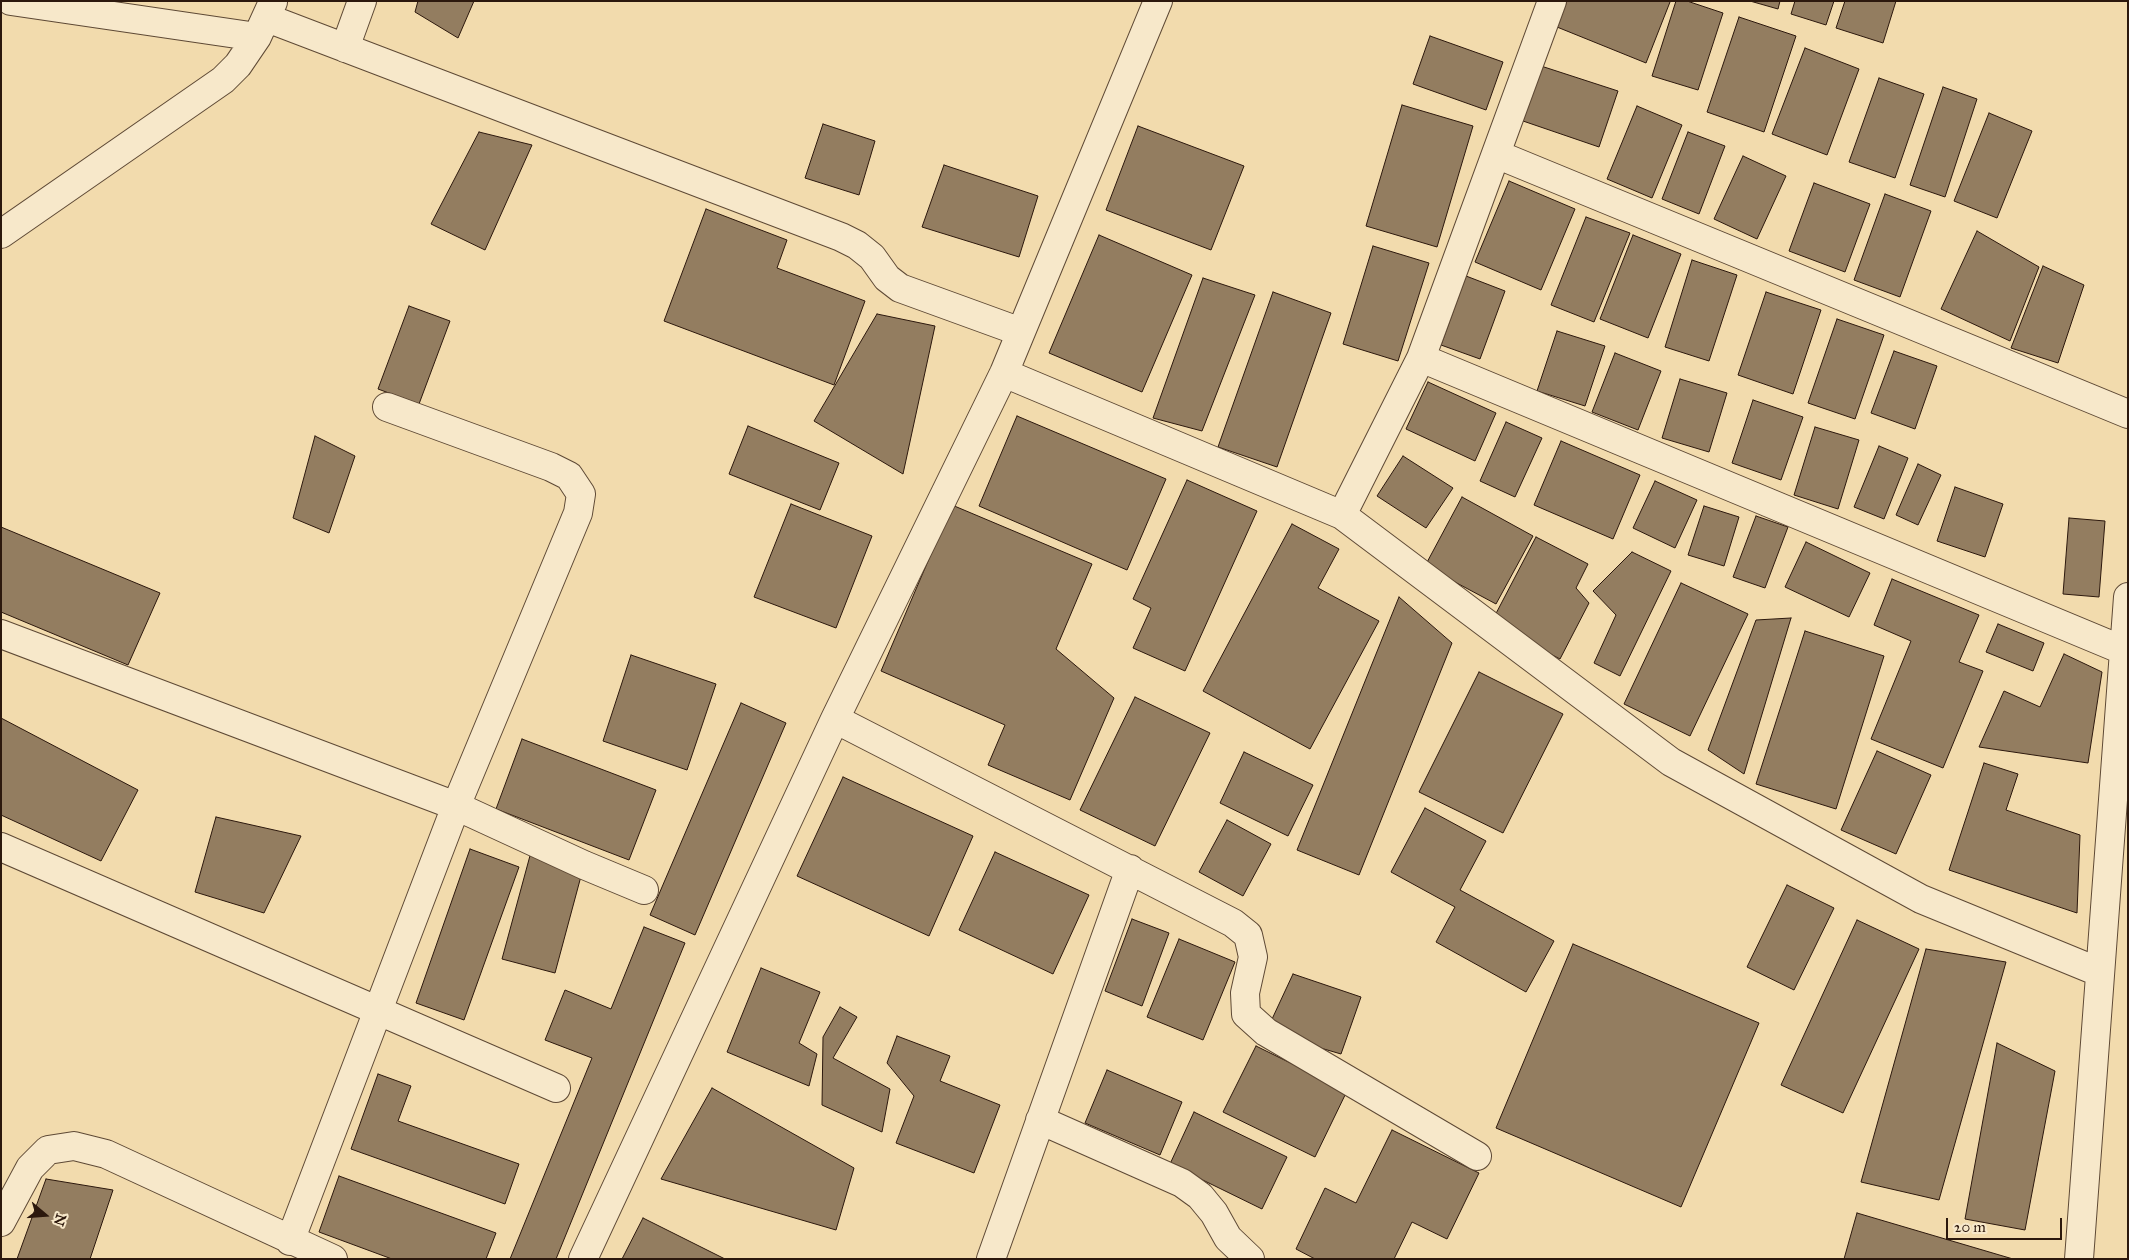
<!DOCTYPE html>
<style>
body{margin:0}
#map{position:relative;width:2129px;height:1260px;overflow:hidden;background:#f2dbad;font-family:"IM FELL Great Primer",serif}
canvas{display:block}
.frame{position:absolute;inset:0;border:2px solid #2c180d;pointer-events:none}
.north{position:absolute;left:20px;top:1190px;width:50px;height:50px;-webkit-text-stroke:4px #f7e8ca;paint-order:stroke;rotate:108deg;font-size:14px;font-weight:700;line-height:20px;text-align:center;color:#2c180d}
.north::after{content:'';display:block;margin:auto;width:18px;height:22px;background:#2c180d;clip-path:polygon(50% 0,100% 100%,50% 72%,0 100%)}
.scale{position:absolute;left:1946px;top:1218px;width:116px;height:22px;box-sizing:border-box;border:2px solid #2c180d;border-top:0;padding-left:6px;font-size:15px;line-height:18px;white-space:nowrap;color:#2c180d;-webkit-text-stroke:4px #f7e8ca;paint-order:stroke}
</style>
<div id="map">
<canvas width="2129" height="1260"></canvas>
<div class="frame"></div>
<div class="north">N</div>
<div class="scale">20 m</div>
</div>
<script>
const ctx = document.querySelector('canvas').getContext('2d');
ctx.lineJoin = 'round';
function fillPath(path, color) {
  ctx.fillStyle = color;
  ctx.fill(path, 'evenodd');
}
function poly(rows) {
  const path = new Path2D();
  for (const r of rows) {
    path.moveTo(r[0], r[1]);
    for (let i = 2; i < r.length; i += 2) path.lineTo(r[i], r[i + 1]);
  }
  return path;
}
function stroke(path, color, width, dash) {
  ctx.strokeStyle = color;
  ctx.lineWidth = width;
  ctx.lineCap = dash ? 'butt' : 'round';
  ctx.setLineDash(dash || []);
  ctx.stroke(path);
}
const building = poly([
 [418,1,474,1,458,38,415,12,418,1],
 [1567,1,1668,1,1670,2,1646,63,1557,27,1567,1],
 [1676,1,1687,1,1723,13,1698,90,1652,76,1676,1],
 [1750,1,1780,1,1778,9,1750,1],
 [1795,1,1834,1,1826,25,1791,14,1795,1],
 [1845,1,1896,1,1883,43,1836,28,1845,1],
 [1739,17,1796,36,1764,132,1707,112,1739,17],
 [1430,36,1503,62,1486,110,1413,84,1430,36],
 [1805,48,1859,69,1827,155,1772,134,1805,48],
 [1541,66,1618,91,1599,147,1523,121,1541,66],
 [1879,78,1924,94,1895,178,1849,162,1879,78],
 [1943,87,1977,99,1945,197,1910,185,1943,87],
 [1402,105,1473,126,1437,247,1366,226,1402,105],
 [1637,106,1682,125,1652,198,1607,179,1637,106],
 [1989,113,2032,131,1997,218,1954,201,1989,113],
 [823,124,875,141,859,195,805,178,823,124],
 [1138,126,1244,166,1211,250,1106,210,1138,126],
 [479,132,532,145,485,250,431,224,479,132],
 [1688,132,1725,146,1699,214,1662,199,1688,132],
 [1743,156,1786,176,1757,239,1714,219,1743,156],
 [944,165,1038,196,1019,257,922,227,944,165],
 [1509,181,1575,209,1541,290,1475,262,1509,181],
 [1814,183,1870,204,1845,272,1789,251,1814,183],
 [1885,194,1931,211,1900,297,1854,280,1885,194],
 [706,209,787,240,777,268,865,301,834,385,664,321,706,209],
 [1586,217,1630,233,1594,322,1551,305,1586,217],
 [1977,231,2039,267,2010,341,1941,309,1977,231],
 [1099,235,1192,275,1142,392,1049,353,1099,235],
 [1633,235,1681,254,1648,338,1600,319,1633,235],
 [1373,246,1429,263,1398,361,1343,344,1373,246],
 [1692,260,1737,275,1709,361,1665,347,1692,260],
 [2043,266,2084,285,2058,363,2011,348,2043,266],
 [1466,276,1505,291,1480,359,1441,345,1466,276],
 [1203,278,1255,295,1202,431,1153,418,1203,278],
 [1273,292,1331,313,1277,467,1218,447,1273,292],
 [1766,292,1821,310,1793,394,1738,375,1766,292],
 [409,306,450,321,419,404,378,389,409,306],
 [877,314,935,326,903,474,814,421,877,314],
 [1837,319,1884,335,1855,419,1808,403,1837,319],
 [1557,331,1605,346,1585,406,1537,391,1557,331],
 [1894,351,1937,366,1915,429,1871,413,1894,351],
 [1615,353,1661,371,1638,430,1592,412,1615,353],
 [1680,379,1727,393,1709,452,1662,438,1680,379],
 [1428,382,1496,413,1475,461,1406,429,1428,382],
 [1753,400,1803,417,1781,480,1732,463,1753,400],
 [1017,416,1166,479,1127,570,979,506,1017,416],
 [1506,422,1542,438,1515,497,1480,481,1506,422],
 [748,426,839,463,820,510,729,474,748,426],
 [1815,427,1859,440,1838,509,1794,495,1815,427],
 [315,436,355,456,329,533,293,518,315,436],
 [1561,441,1640,475,1613,539,1534,505,1561,441],
 [1879,446,1908,458,1884,519,1854,507,1879,446],
 [1403,456,1453,488,1426,528,1377,496,1403,456],
 [1918,464,1941,475,1918,525,1896,515,1918,464],
 [1187,480,1257,511,1185,671,1133,648,1151,608,1133,599,1187,480],
 [1655,481,1697,500,1675,548,1633,528,1655,481],
 [1955,487,2003,504,1985,557,1937,541,1955,487],
 [1462,497,1533,536,1496,604,1425,566,1462,497],
 [791,504,872,536,836,628,754,597,791,504],
 [952,505,1092,564,1056,649,1114,698,1070,800,988,765,1005,725,881,671,952,505],
 [1704,506,1739,517,1724,566,1688,555,1704,506],
 [1756,516,1788,527,1765,588,1733,577,1756,516],
 [2069,518,2105,521,2099,597,2063,594,2069,518],
 [1292,524,1339,549,1318,588,1379,621,1310,749,1203,691,1292,524],
 [1,527,160,593,128,665,1,612,1,527],
 [1536,537,1588,564,1576,588,1589,603,1560,659,1491,623,1536,537],
 [1806,542,1870,573,1849,617,1785,587,1806,542],
 [1632,552,1671,571,1620,676,1594,663,1616,615,1593,591,1632,552],
 [1892,579,1979,615,1959,662,1983,671,1943,768,1871,739,1911,641,1874,625,1892,579],
 [1681,583,1748,614,1690,736,1624,704,1681,583],
 [1399,597,1452,643,1359,875,1297,850,1399,597],
 [1791,618,1744,774,1708,750,1756,620,1791,618],
 [1998,624,2044,643,2033,671,1986,652,1998,624],
 [1805,631,1884,656,1836,809,1756,784,1805,631],
 [2064,654,2102,672,2088,763,1979,747,2004,691,2040,707,2064,654],
 [631,655,716,684,687,770,603,741,631,655],
 [1479,672,1563,714,1503,833,1419,792,1479,672],
 [1135,697,1210,733,1155,846,1080,810,1135,697],
 [741,703,786,723,695,935,650,915,741,703],
 [1,718,138,790,101,861,1,815,1,718],
 [522,739,656,790,629,860,496,809,522,739],
 [1877,751,1931,775,1896,854,1841,830,1877,751],
 [1244,752,1313,785,1288,836,1220,803,1244,752],
 [1984,763,2018,774,2006,810,2080,835,2077,913,1949,870,1984,763],
 [843,777,973,836,929,936,797,876,843,777],
 [1425,808,1486,841,1460,890,1554,941,1526,992,1436,942,1455,907,1391,872,1425,808],
 [216,817,301,836,264,913,195,892,216,817],
 [1227,820,1271,844,1243,896,1199,872,1227,820],
 [470,849,519,867,464,1020,416,1003,470,849],
 [531,852,584,865,555,973,502,959,531,852],
 [995,852,1089,895,1053,974,959,930,995,852],
 [1787,885,1834,908,1794,990,1747,967,1787,885],
 [1132,919,1169,933,1142,1006,1105,991,1132,919],
 [1857,920,1919,949,1843,1113,1781,1085,1857,920],
 [644,927,685,943,556,1259,510,1259,592,1058,545,1040,565,990,611,1009,644,927],
 [1179,939,1235,962,1203,1040,1147,1017,1179,939],
 [1573,944,1759,1023,1681,1207,1496,1128,1573,944],
 [1926,949,2006,962,1939,1200,1861,1182,1926,949],
 [761,968,820,992,799,1043,817,1054,809,1086,727,1052,761,968],
 [1293,974,1361,997,1341,1054,1266,1032,1293,974],
 [840,1007,857,1017,833,1058,890,1089,882,1132,822,1105,823,1037,840,1007],
 [897,1036,950,1056,940,1081,1000,1105,974,1173,896,1143,914,1096,887,1063,897,1036],
 [1997,1043,2055,1071,2025,1230,1965,1219,1997,1043],
 [1256,1046,1347,1091,1315,1157,1223,1112,1256,1046],
 [1107,1070,1182,1102,1160,1155,1085,1123,1107,1070],
 [378,1074,411,1086,398,1121,519,1164,505,1204,351,1149,378,1074],
 [712,1088,854,1168,836,1230,661,1179,712,1088],
 [1194,1112,1287,1157,1262,1209,1170,1164,1194,1112],
 [1392,1130,1479,1173,1447,1239,1412,1222,1394,1259,1315,1259,1296,1249,1325,1188,1356,1203,1392,1130],
 [339,1176,496,1233,486,1259,392,1259,319,1232,339,1176],
 [46,1179,113,1190,90,1259,17,1259,46,1179],
 [1857,1213,2013,1259,1844,1259,1857,1213],
 [643,1218,725,1259,622,1259,643,1218]
]);
fillPath(building, '#937d60');
stroke(building, '#2c180d', 1);
const street = poly([
 [11,1,257,37],
 [267,18,841,237,857,245,872,257,887,278,900,288,1021,332],
 [345,48,362,1],
 [1496,154,2128,414],
 [1,234,223,80,238,65,257,37,273,2],
 [1421,358,2125,651],
 [1004,373,1342,515,1671,762,1921,899,2099,972],
 [1342,515,1421,358,1552,1],
 [1,634,456,806,584,865,644,890],
 [835,719,1233,923,1248,935,1253,957,1245,993,1246,1014,1266,1032,1477,1156],
 [1,847,556,1088],
 [1040,1120,1182,1183,1200,1196,1214,1213,1228,1238,1250,1259],
 [1,1222,30,1168,48,1150,74,1146,106,1154,333,1259],
 [290,1241,456,806,578,513,581,494,569,476,551,467,387,407],
 [583,1259,835,719,1004,373,1158,1],
 [991,1259,1130,869],
 [2079,1259,2128,597]
]);
stroke(street, '#5e4935', 30);
stroke(street, '#f7e8ca', 28);
</script>
